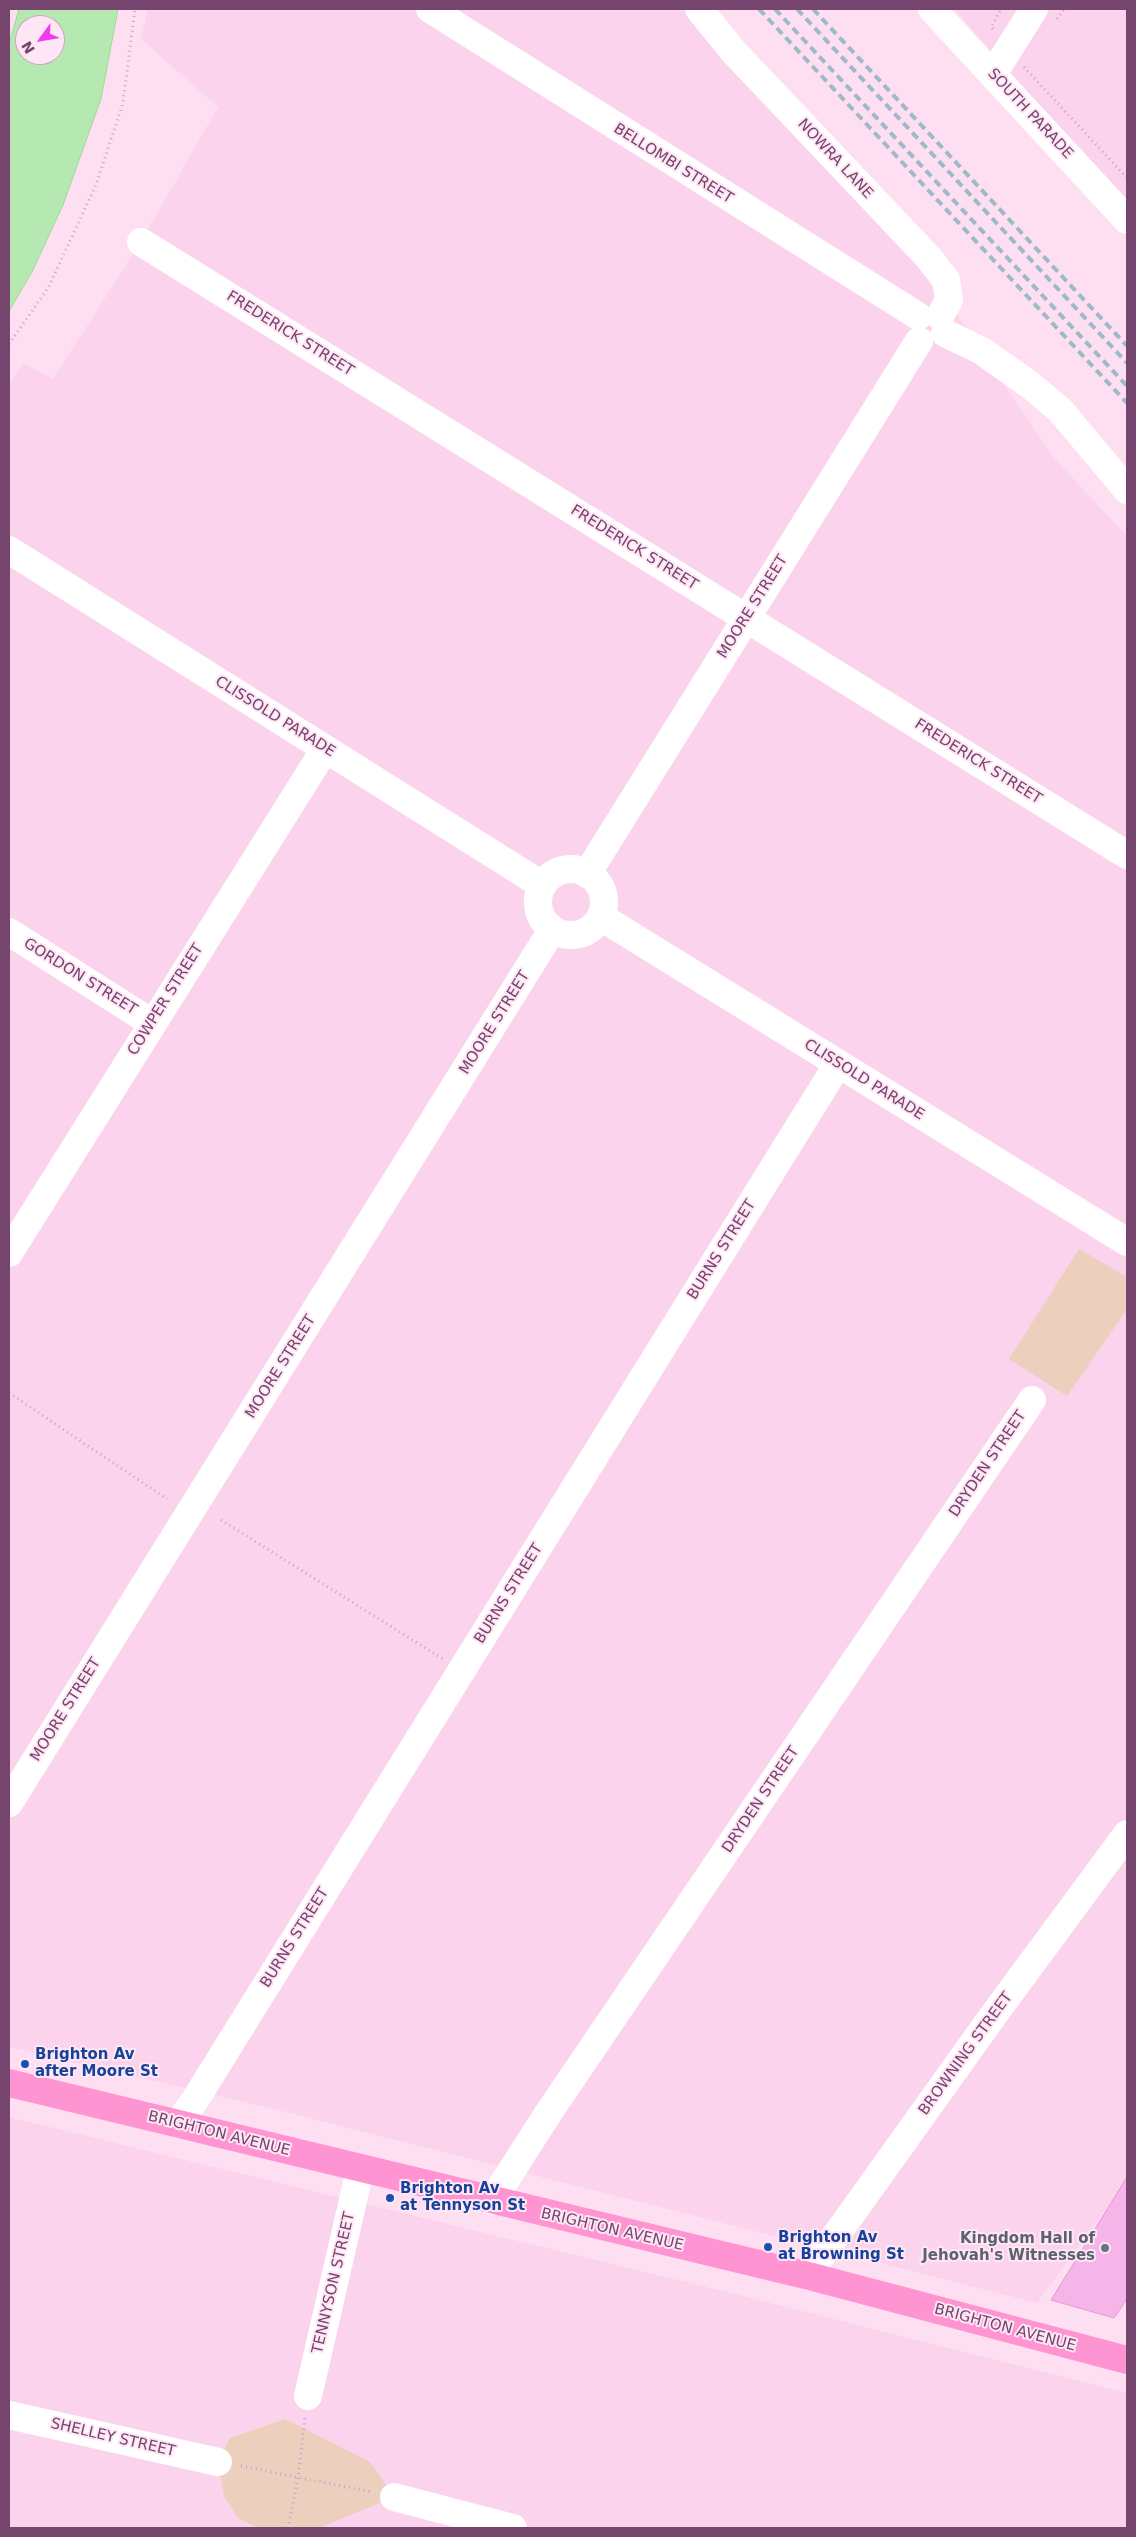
<!DOCTYPE html>
<style>
body{margin:0}
#map{position:relative;width:1136px;height:2537px;overflow:hidden;background:#fedff1;font-family:"DejaVu Sans",sans-serif}
canvas{display:block}
.frame{position:absolute;inset:0;border:10px solid #75456e;pointer-events:none}
.north{position:absolute;left:15px;top:15px;width:50px;height:50px;box-sizing:border-box;background:#ffe6f5;border:1px solid #c8a6bf;border-radius:50%;rotate:238deg;font-size:14px;font-weight:700;line-height:20px;text-align:center;color:#75456e}
.north::after{content:'';display:block;margin:auto;width:18px;height:22px;background:#f13bee;clip-path:polygon(50% 0,100% 100%,50% 72%,0 100%)}
</style>
<div id="map">
<canvas width="1136" height="2537"></canvas>
<div class="frame"></div>
<div class="north">N</div>
</div>
<script>
const ctx = document.querySelector('canvas').getContext('2d');
ctx.lineJoin = 'round';
function fillPath(path, color) {
  ctx.fillStyle = color;
  ctx.fill(path, 'evenodd');
}
function poly(rows) {
  const path = new Path2D();
  for (const r of rows) {
    if (r.length === 3) {
      path.moveTo(r[0] + r[2], r[1]);
      path.arc(r[0], r[1], r[2], 0, 2 * Math.PI);
      continue;
    }
    path.moveTo(r[0], r[1]);
    for (let i = 2; i < r.length; i += 2) path.lineTo(r[i], r[i + 1]);
  }
  return path;
}
function stroke(path, color, width, dash) {
  ctx.strokeStyle = color;
  ctx.lineWidth = width;
  ctx.lineCap = dash ? 'butt' : 'round';
  ctx.setLineDash(dash || []);
  ctx.stroke(path);
}
function label(font, color, halo, rows, align = 'center') {
  ctx.font = font + ' "DejaVu Sans",sans-serif';
  ctx.lineWidth = 4;
  ctx.setLineDash([]);
  ctx.textBaseline = 'middle';
  ctx.strokeStyle = halo;
  ctx.fillStyle = color;
  for (const [text, x, y, turn = 0] of rows) {
    ctx.save();
    ctx.translate(x, y);
    ctx.rotate((+turn || 0) * Math.PI / 180);
    ctx.textAlign = isNaN(turn) ? turn : align;
    if (halo) ctx.strokeText(text, 0, 0);
    ctx.fillText(text, 0, 0);
    ctx.restore();
  }
}
fillPath(poly([
 [148,9,704,9,926,269,1053,457,1127,536,1127,2196,1117,2194,1037,2303,274,2109,9,2047,9,386,23,363,53,379,141,242,218,107,141,39],
 [955,9,1127,9,1127,217],
 [9,2117,723,2291,1127,2393,1127,2528,9,2528]
]), '#fbd3ed');
fillPath(poly([
 [1079,1249,1127,1277,1127,1309,1067,1396,1009,1359],
 [285,2419,370,2462,394,2497,319,2528,258,2528,238,2518,224,2496,218,2462,230,2438]
]), '#eccfbd');
const water = poly([
 [19,9,118,9,101,99,63,205,32,272,9,311,9,44,19,9],
 [25,25,55,25,55,55,25,55,25,25]
]);
fillPath(water, '#b6e8b2');
stroke(water, '#9bda98', 1);
const building = poly([
 [1127,2177,1127,2299,1114,2318,1051,2300,1127,2177]
]);
fillPath(building, '#f5b5e9');
stroke(building, '#e994da', 1);
stroke(poly([
 [1057,19,1064,9],
 [993,29,991,27,1001,9],
 [1024,67,1127,178],
 [9,344,48,288,96,185,123,103,135,9],
 [9,1393,167,1499],
 [221,1520,443,1659],
 [241,2466,372,2492],
 [288,2528,298,2477,305,2418]
]), '#d998cd', 3, [1, 4]);
stroke(poly([
 [430,9,918,316],
 [699,9,733,51,928,257,946,280,949,300,940,316],
 [932,9,1127,220],
 [993,74,1034,9],
 [141,242,1127,855],
 [945,333,982,351,1030,385,1060,410,1127,490],
 [9,550,542,885],
 [571,902,33],
 [587,874,919,341],
 [601,917,1127,1242],
 [9,932,152,1023],
 [9,1253,325,749],
 [9,1803,552,930],
 [178,2124,195,2100,838,1064],
 [492,2201,549,2112,1032,1400],
 [809,2276,822,2255,995,2013,1127,1834],
 [308,2396,360,2170],
 [9,2415,218,2462],
 [394,2497,513,2528]
]), '#fff', 28);
stroke(poly([
 [9,2083,809,2276,1127,2360]
]), '#ff94d2', 28);
stroke(poly([
 [759,9,1127,403],
 [775,9,1127,386],
 [797,9,1127,363],
 [813,9,1127,346]
]), '#9eb9c7', 4, [8, 5]);
for (const [x, y, r, color] of [
 [25,2064,5,"#1a4fb4"],
 [390,2198,5,"#1a4fb4"],
 [768,2247,5,"#1a4fb4"],
 [1105,2248,5,"#6b7280"]
]) {
  const dot = new Path2D();
  dot.arc(x, y, r, 0, 2 * Math.PI);
  ctx.fillStyle = color;
  ctx.fill(dot);
  stroke(dot, '#ffe6f5', 2);
}
label('15px', '#75456e', '#ffe6f5', [
 ["SOUTH PARADE",1030,114,47],
 ["NOWRA LANE",835,159,47],
 ["BELLOMBI STREET",673,164,32],
 ["FREDERICK STREET",290,334,32],
 ["FREDERICK STREET",634,548,32],
 ["MOORE STREET",753,607,-58],
 ["CLISSOLD PARADE",275,717,32],
 ["FREDERICK STREET",978,762,32],
 ["GORDON STREET",80,977,32],
 ["COWPER STREET",166,1000,-58],
 ["MOORE STREET",495,1023,-58],
 ["CLISSOLD PARADE",864,1080,32],
 ["BURNS STREET",722,1250,-58],
 ["MOORE STREET",281,1367,-58],
 ["DRYDEN STREET",988,1464,-56],
 ["BURNS STREET",509,1594,-58],
 ["MOORE STREET",66,1710,-58],
 ["DRYDEN STREET",761,1800,-56],
 ["BURNS STREET",295,1938,-58],
 ["BROWNING STREET",966,2054,-54],
 ["BRIGHTON AVENUE",219,2134,14],
 ["BRIGHTON AVENUE",612,2230,13],
 ["TENNYSON STREET",334,2283,-77],
 ["BRIGHTON AVENUE",1005,2328,15],
 ["SHELLEY STREET",113,2438,13]
]);
label('bold 15px', '#164399', '#ffe6f5', [
 ["Brighton Av",35,2055],
 ["after Moore St",35,2072],
 ["Brighton Av",400,2189],
 ["at Tennyson St",400,2206],
 ["Brighton Av",778,2238],
 ["at Browning St",778,2255]
], 'left');
label('bold 15px', '#5b616d', '#ffe6f5', [
 ["Kingdom Hall of",1095,2239],
 ["Jehovah's Witnesses",1095,2256]
], 'right');
</script>
